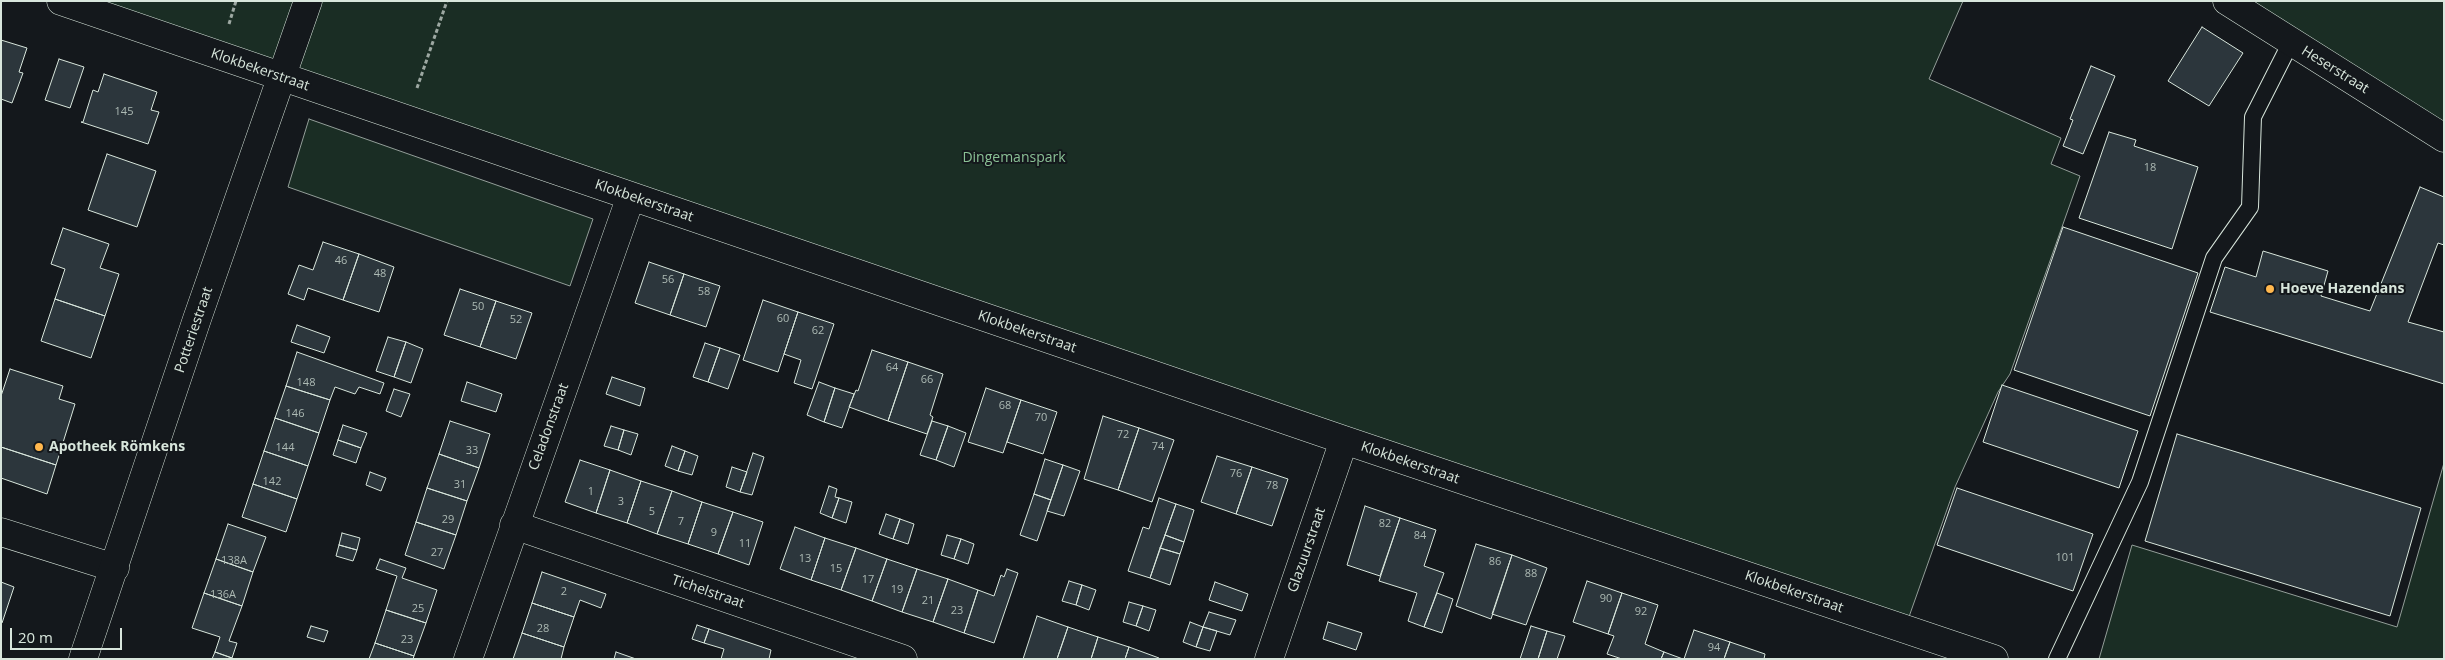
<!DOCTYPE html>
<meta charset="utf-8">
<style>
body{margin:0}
#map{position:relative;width:2445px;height:660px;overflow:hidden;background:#14181c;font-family:"Open Sans",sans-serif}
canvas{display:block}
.frame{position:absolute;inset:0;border:2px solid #d8e6dc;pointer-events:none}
.scale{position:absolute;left:10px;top:628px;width:112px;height:22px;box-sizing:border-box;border:2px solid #d8e6dc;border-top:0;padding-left:6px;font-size:15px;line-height:18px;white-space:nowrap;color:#d8e6dc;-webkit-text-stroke:4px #14181c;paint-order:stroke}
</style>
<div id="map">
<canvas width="2445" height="660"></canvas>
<div class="frame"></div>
<div class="scale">20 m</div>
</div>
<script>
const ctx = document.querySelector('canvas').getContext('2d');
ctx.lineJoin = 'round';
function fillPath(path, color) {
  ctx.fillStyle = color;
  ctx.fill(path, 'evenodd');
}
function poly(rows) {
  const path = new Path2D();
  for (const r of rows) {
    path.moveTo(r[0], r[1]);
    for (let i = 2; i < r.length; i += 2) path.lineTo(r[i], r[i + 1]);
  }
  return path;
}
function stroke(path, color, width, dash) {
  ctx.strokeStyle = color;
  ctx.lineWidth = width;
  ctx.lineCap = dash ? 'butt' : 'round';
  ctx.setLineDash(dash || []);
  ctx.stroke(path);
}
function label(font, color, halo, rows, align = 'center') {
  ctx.font = font + ' "Open Sans",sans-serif';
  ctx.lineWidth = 4;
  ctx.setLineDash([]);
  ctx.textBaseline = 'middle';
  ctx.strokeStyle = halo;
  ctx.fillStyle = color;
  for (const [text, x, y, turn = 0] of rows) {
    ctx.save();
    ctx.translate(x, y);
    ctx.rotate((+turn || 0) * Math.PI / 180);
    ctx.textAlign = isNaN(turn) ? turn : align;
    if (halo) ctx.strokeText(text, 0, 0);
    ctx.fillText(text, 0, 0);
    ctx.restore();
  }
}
const green = poly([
 [72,1,1963,1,1929,79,2061,138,2051,164,2080,176,2010,374,1998,392,1955,487,1905,628,72,1],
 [2247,1,2444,1,2444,122,2247,1],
 [309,119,593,219,570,286,288,187,309,119],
 [2444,463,2444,659,2099,659,2132,545,2397,627,2444,463]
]);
fillPath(green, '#1a2d24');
stroke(green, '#939e99', 1);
const building = poly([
 [2202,27,2243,53,2209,106,2168,81,2202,27],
 [1,40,27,48,19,72,23,73,12,103,1,99,1,40],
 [59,59,84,67,70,108,45,100,59,59],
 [2091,66,2115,76,2083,154,2063,146,2073,120,2070,119,2091,66],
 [104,74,157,92,151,110,159,112,148,144,81,122,83,122,93,90,98,92,104,74],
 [2109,132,2136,140,2134,146,2198,167,2172,249,2079,218,2109,132],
 [107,154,156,171,137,227,88,210,107,154],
 [2420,187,2444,197,2444,245,2438,243,2408,322,2444,332,2444,384,2210,312,2225,267,2256,277,2263,251,2328,271,2321,296,2370,311,2420,187],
 [2063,227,2198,273,2150,416,2014,370,2063,227],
 [63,228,109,244,100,268,119,274,105,316,55,299,65,269,51,264,63,228],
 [323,242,359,254,343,300,308,288,304,300,288,294,299,265,313,270,323,242],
 [359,254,394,267,379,312,343,300,359,254],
 [649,262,684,274,670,315,635,303,649,262],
 [684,274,720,286,706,327,670,315,684,274],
 [460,289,496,301,480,347,444,335,460,289],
 [55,299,105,316,91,358,41,341,55,299],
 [763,300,798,312,778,372,743,360,763,300],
 [496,301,532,313,516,359,480,347,496,301],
 [798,312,834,324,812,389,794,383,801,360,784,354,798,312],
 [297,325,330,337,324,353,291,342,297,325],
 [388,337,406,342,394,377,376,371,388,337],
 [406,342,423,349,411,383,394,377,406,342],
 [705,343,720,348,708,382,693,377,705,343],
 [720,348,740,355,728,389,708,382,720,348],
 [872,350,908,362,888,421,849,407,856,390,858,391,872,350],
 [297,352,384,383,380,394,359,387,355,394,335,387,330,400,286,386,297,352],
 [908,362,943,374,930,415,933,417,927,434,888,421,908,362],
 [10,369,63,386,59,399,75,404,56,465,1,447,1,396,10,369],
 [612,377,645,388,640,406,606,394,612,377],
 [467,382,502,394,496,412,461,401,467,382],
 [819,382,835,388,824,422,807,415,819,382],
 [2002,385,2138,431,2119,488,1983,442,2002,385],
 [286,386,330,400,319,433,275,418,286,386],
 [835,388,854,394,842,428,824,422,835,388],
 [986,388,1021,400,1003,453,968,442,986,388],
 [394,389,410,394,401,417,386,411,394,389],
 [1021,400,1057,412,1043,454,1007,442,1021,400],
 [1103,416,1139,428,1118,490,1084,479,1103,416],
 [275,418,319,433,308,466,264,451,275,418],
 [450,421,490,434,479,468,439,454,450,421],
 [932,421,948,426,936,460,920,455,932,421],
 [343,425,367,433,361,448,338,440,343,425],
 [611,426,624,430,618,450,604,446,611,426],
 [948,426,966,433,954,467,936,460,948,426],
 [1139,428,1174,440,1152,502,1118,490,1139,428],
 [624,430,638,434,631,455,618,450,624,430],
 [2177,434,2421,508,2390,616,2145,541,2177,434],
 [338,440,361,448,356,463,333,455,338,440],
 [672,446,685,451,678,471,665,466,672,446],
 [1,447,56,465,47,494,1,478,1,447],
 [264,451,308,466,297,499,253,484,264,451],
 [685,451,698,456,692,475,678,471,685,451],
 [753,453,764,457,752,495,740,492,753,453],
 [439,454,479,468,467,501,427,488,439,454],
 [1217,456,1252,467,1236,514,1201,502,1217,456],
 [1045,459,1063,465,1051,500,1034,494,1045,459],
 [580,460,610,470,596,513,565,502,580,460],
 [1063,465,1080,471,1064,516,1047,511,1063,465],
 [732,467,747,472,740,492,726,487,732,467],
 [1252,467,1288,479,1272,526,1236,514,1252,467],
 [610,470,641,481,627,523,596,513,610,470],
 [370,472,386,478,381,491,366,485,370,472],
 [641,481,672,491,657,534,627,523,641,481],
 [253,484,297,499,286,532,242,517,253,484],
 [829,486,837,489,835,497,839,498,832,518,820,513,829,486],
 [427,488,467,501,456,535,416,522,427,488],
 [1957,488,2093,534,2073,591,1937,545,1957,488],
 [672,491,702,502,688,544,657,534,672,491],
 [1034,494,1051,500,1037,541,1020,535,1034,494],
 [839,498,852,502,846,523,832,518,839,498],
 [1159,498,1176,504,1150,578,1128,571,1143,527,1149,529,1159,498],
 [702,502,733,512,718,554,688,544,702,502],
 [1176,504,1194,510,1184,542,1165,535,1176,504],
 [1365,506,1400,518,1380,576,1347,565,1365,506],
 [733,512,763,522,749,565,718,554,733,512],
 [886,514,900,519,893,539,879,534,886,514],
 [1400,518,1436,530,1424,566,1444,573,1424,627,1408,621,1417,593,1379,581,1400,518],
 [900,519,914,524,908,544,893,539,900,519],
 [416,522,456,535,444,569,405,555,416,522],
 [228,524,266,537,253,572,216,559,228,524],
 [795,527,825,538,811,580,780,569,795,527],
 [342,533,360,538,357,550,339,545,342,533],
 [947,535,961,539,954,559,941,555,947,535],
 [1165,535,1184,542,1180,554,1160,548,1165,535],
 [825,538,856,548,841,590,811,580,825,538],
 [961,539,974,544,968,564,954,559,961,539],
 [1476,544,1512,555,1491,619,1456,606,1476,544],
 [339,545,357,550,353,561,336,556,339,545],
 [856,548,887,559,872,601,841,590,856,548],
 [1160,548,1180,554,1170,585,1150,578,1160,548],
 [1512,555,1547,568,1526,625,1492,614,1512,555],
 [216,559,253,572,242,606,204,593,216,559],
 [380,559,406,568,402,578,437,590,426,623,386,610,397,576,376,569,380,559],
 [887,559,917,569,902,612,872,601,887,559],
 [917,569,948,579,933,622,902,612,917,569],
 [1007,569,1018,573,994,643,964,633,978,590,994,596,1001,575,1004,577,1007,569],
 [542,572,606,594,601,608,580,600,574,617,532,603,542,572],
 [948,579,978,590,964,633,933,622,948,579],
 [1069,581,1082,585,1076,605,1062,601,1069,581],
 [1587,581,1622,593,1608,634,1573,622,1587,581],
 [1,582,14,587,2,623,1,622,1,582],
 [1215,582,1248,594,1242,611,1209,600,1215,582],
 [1082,585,1096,590,1089,610,1076,605,1082,585],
 [204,593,242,606,229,641,237,643,232,658,215,652,220,637,192,628,204,593],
 [1437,593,1453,599,1442,633,1424,627,1437,593],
 [1622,593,1658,605,1645,644,1664,652,1661,659,1622,659,1607,654,1614,636,1608,634,1622,593],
 [1129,602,1143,606,1136,626,1123,622,1129,602],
 [532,603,574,617,564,647,522,633,532,603],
 [1143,606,1156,610,1149,631,1136,626,1143,606],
 [386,610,426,623,414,656,375,643,386,610],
 [1209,612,1236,620,1230,635,1203,627,1209,612],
 [1037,616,1068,627,1057,659,1023,659,1037,616],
 [1190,622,1203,627,1196,647,1183,642,1190,622],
 [1328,622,1362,633,1356,650,1323,639,1328,622],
 [697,625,709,629,704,643,692,639,697,625],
 [311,626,328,631,324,642,307,637,311,626],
 [1531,626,1547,631,1538,659,1520,659,1531,626],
 [1068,627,1098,637,1091,659,1057,659,1068,627],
 [1203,627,1217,631,1210,651,1196,647,1203,627],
 [709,629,771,650,769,659,721,659,724,649,704,643,709,629],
 [1694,630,1730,642,1724,659,1684,659,1694,630],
 [1547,631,1565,636,1557,659,1538,659,1547,631],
 [522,633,564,647,561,659,513,659,522,633],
 [1098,637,1129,647,1125,659,1091,659,1098,637],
 [1730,642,1765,654,1764,659,1724,659,1730,642],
 [375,643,414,656,413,659,369,659,375,643],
 [1129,647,1159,658,1159,659,1125,659,1129,647],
 [215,652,232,658,232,659,212,659,215,652],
 [616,652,636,659,614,659,616,652],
 [1664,652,1683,659,1661,659,1664,652]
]);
fillPath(building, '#2c363c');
stroke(building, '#d8e6dc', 1);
const service = poly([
 [2057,659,2140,482,2214,258,2250,207,2253,117,2291,42]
]);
const minor = poly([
 [61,1,1344,440,1994,659],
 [2227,1,2444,138],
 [514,525,903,659],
 [1,532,115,568],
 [468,659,631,196],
 [1269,659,1344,440]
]);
const tertiary = poly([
 [83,659,197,319,308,1]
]);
stroke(service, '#d8e6dc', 18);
stroke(minor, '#d8e6dc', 29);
stroke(tertiary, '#d8e6dc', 29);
stroke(poly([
 [229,24,236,1],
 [417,88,447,1]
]), '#9da8a2', 3, [4, 2.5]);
stroke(service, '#14181c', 16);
stroke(minor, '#14181c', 28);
stroke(tertiary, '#14181c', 28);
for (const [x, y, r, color] of [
 [2270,289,5,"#ffb74d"],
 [39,447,5,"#ffb74d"]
]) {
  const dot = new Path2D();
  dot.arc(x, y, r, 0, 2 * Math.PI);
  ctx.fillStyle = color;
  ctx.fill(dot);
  stroke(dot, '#14181c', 2);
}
label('11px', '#adbab4', null, [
 ["145",124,112],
 ["18",2150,168],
 ["46",341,261],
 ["48",380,274],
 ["56",668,280],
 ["58",704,292],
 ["50",478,307],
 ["60",783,319],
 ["52",516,320],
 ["62",818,331],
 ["64",892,368],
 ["66",927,380],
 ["148",306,383],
 ["68",1005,406],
 ["146",295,414],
 ["70",1041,418],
 ["72",1123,435],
 ["74",1158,447],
 ["144",285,448],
 ["33",472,451],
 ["76",1236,474],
 ["142",272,482],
 ["31",460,485],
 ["78",1272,486],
 ["1",591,492],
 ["3",621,502],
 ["5",652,512],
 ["29",448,520],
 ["7",681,522],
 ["82",1385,524],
 ["9",714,533],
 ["84",1420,536],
 ["11",745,544],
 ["27",437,553],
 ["101",2065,558],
 ["13",805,559],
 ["138A",234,561],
 ["86",1495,562],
 ["15",836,569],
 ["88",1531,574],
 ["17",868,580],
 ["19",897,590],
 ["2",564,592],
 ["136A",223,595],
 ["90",1606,599],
 ["21",928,601],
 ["25",418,609],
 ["23",957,611],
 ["92",1641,612],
 ["28",543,629],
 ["23",407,640],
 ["94",1714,648]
]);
label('14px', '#d8e6dc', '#14181c', [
 ["Klokbekerstraat",260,70,19],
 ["Heserstraat",2335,70,32],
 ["Klokbekerstraat",644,201,19],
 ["Potteriestraat",194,330,-71],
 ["Klokbekerstraat",1027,332,19],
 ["Celadonstraat",549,427,-70],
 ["Klokbekerstraat",1410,463,19],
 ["Glazuurstraat",1307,550,-71],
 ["Tichelstraat",708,592,19],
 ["Klokbekerstraat",1794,592,19]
]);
label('14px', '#8ac095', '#14181c', [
 ["Dingemanspark",1014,158]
]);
label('bold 14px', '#d8e6dc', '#14181c', [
 ["Hoeve Hazendans",2280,289],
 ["Apotheek Römkens",49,447]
], 'left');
</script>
